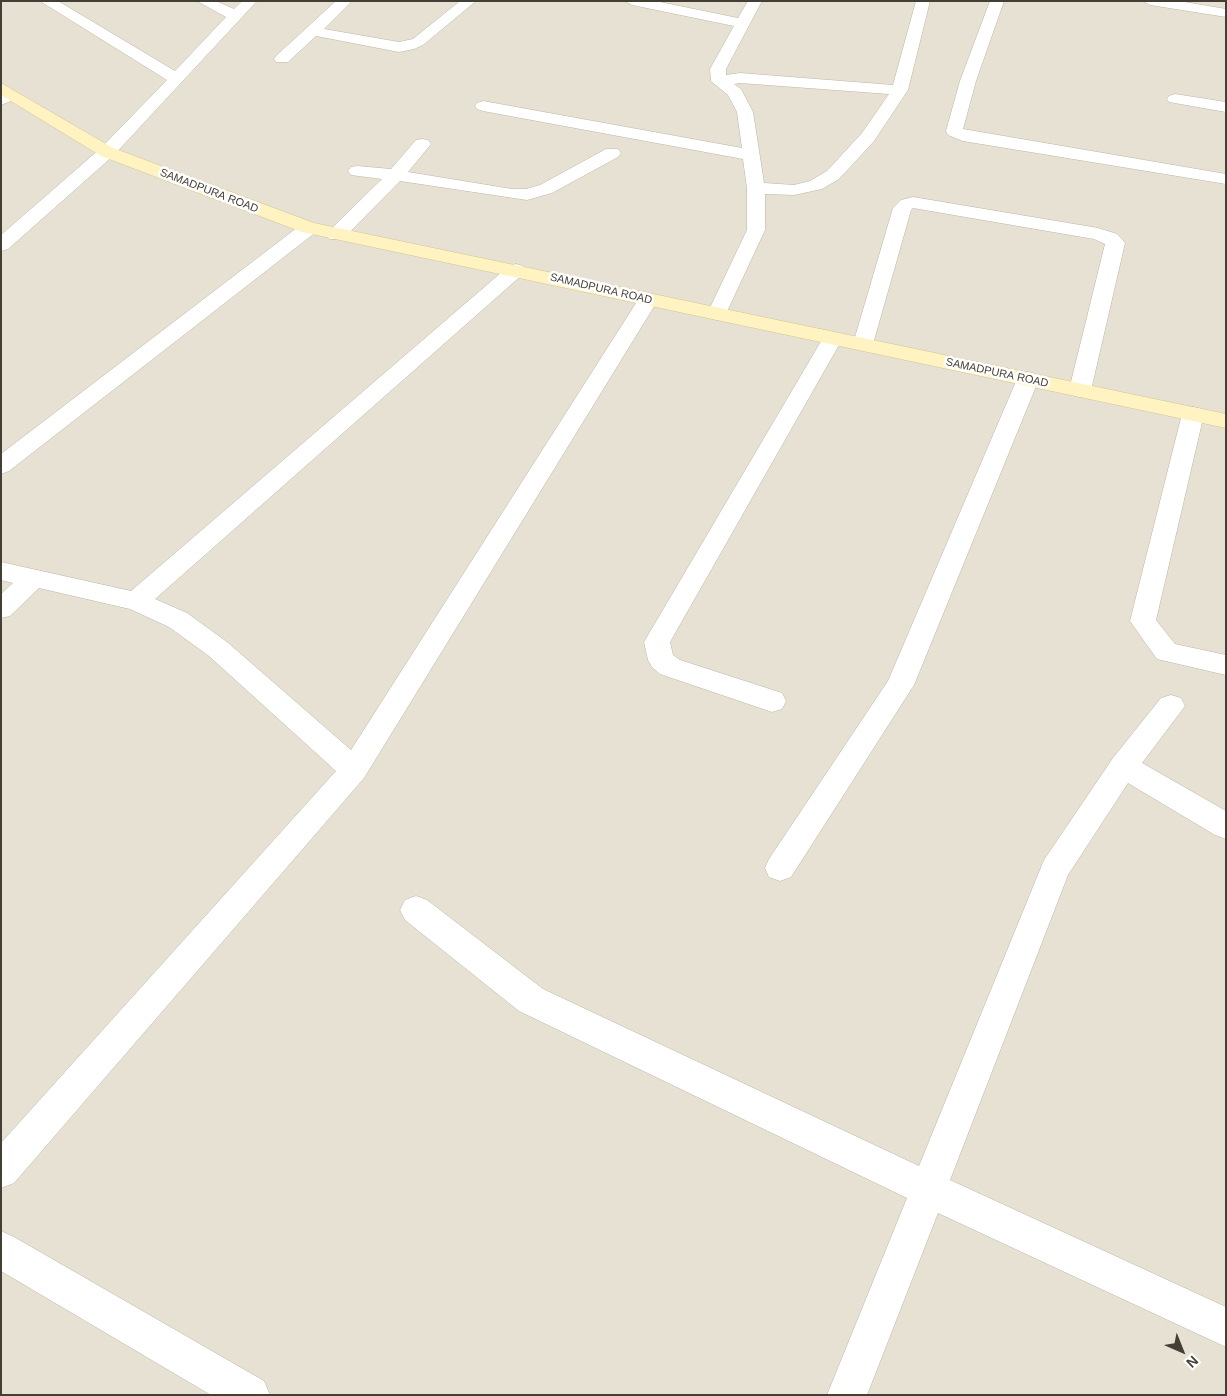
<!DOCTYPE html>
<style>
body{margin:0}
#map{position:relative;width:1227px;height:1396px;overflow:hidden;background:#f2efe4;font-family:Helvetica,sans-serif}
canvas{display:block}
.frame{position:absolute;inset:0;border:2px solid #443f34;pointer-events:none}
.north{position:absolute;left:1157px;top:1326px;width:50px;height:50px;-webkit-text-stroke:4px #fff;paint-order:stroke;rotate:136deg;font-size:14px;font-weight:700;line-height:20px;text-align:center;color:#443f34}
.north::after{content:'';display:block;margin:auto;width:18px;height:22px;background:#443f34;clip-path:polygon(50% 0,100% 100%,50% 72%,0 100%)}
</style>
<div id="map">
<canvas width="1227" height="1396"></canvas>
<div class="frame"></div>
<div class="north">N</div>
</div>
<script>
const ctx = document.querySelector('canvas').getContext('2d');
ctx.lineJoin = 'round';
function fillPath(path, color) {
  ctx.fillStyle = color;
  ctx.fill(path, 'evenodd');
}
function poly(rows) {
  const path = new Path2D();
  for (const r of rows) {
    path.moveTo(r[0], r[1]);
    for (let i = 2; i < r.length; i += 2) path.lineTo(r[i], r[i + 1]);
  }
  return path;
}
function stroke(path, color, width, dash) {
  ctx.strokeStyle = color;
  ctx.lineWidth = width;
  ctx.lineCap = dash ? 'butt' : 'round';
  ctx.setLineDash(dash || []);
  ctx.stroke(path);
}
function label(font, color, halo, rows, align = 'center') {
  ctx.font = font + ' Helvetica,sans-serif';
  ctx.lineWidth = 5;
  ctx.setLineDash([]);
  ctx.textBaseline = 'middle';
  ctx.strokeStyle = halo;
  ctx.fillStyle = color;
  for (const [text, x, y, turn = 0] of rows) {
    ctx.save();
    ctx.translate(x, y);
    ctx.rotate((+turn || 0) * Math.PI / 180);
    ctx.textAlign = isNaN(turn) ? turn : align;
    if (halo) ctx.strokeText(text, 0, 0);
    ctx.fillText(text, 0, 0);
    ctx.restore();
  }
}
fillPath(poly([
 [1,1,1226,1,1226,1395,1,1395]
]), '#e6e1d2');
const street = poly([
 [40,1,58,1,175,71,226,17,197,1,216,1,234,9,242,1,257,1,113,156,8,249,1,251,1,235,101,148,167,80,40,1],
 [336,1,352,1,324,29,399,42,413,39,460,1,476,1,423,45,414,49,399,52,316,36,288,62,276,62,274,59,276,56,336,1],
 [625,1,655,1,738,18,748,1,762,1,726,69,726,75,740,73,893,85,916,1,930,1,908,90,874,141,839,179,822,189,794,195,765,194,765,230,724,318,717,320,710,318,707,314,747,230,747,188,743,159,483,111,477,109,475,106,477,103,483,101,742,148,737,112,728,95,711,81,710,69,734,26,632,5,625,1],
 [740,83,889,94,862,133,827,171,810,181,794,185,764,183,753,112,741,89,734,84,740,83],
 [990,1,1004,1,976,81,963,129,1226,174,1226,184,963,141,948,135,946,131,960,81,990,1],
 [1143,1,1179,1,1226,9,1226,17,1150,5,1143,1],
 [12,90,20,95,18,98,1,105,1,94,12,90],
 [1175,94,1226,102,1226,112,1169,102,1167,99,1169,96,1175,94],
 [422,139,428,140,431,144,408,172,512,189,526,189,540,185,606,149,618,149,621,153,618,157,552,193,527,200,400,181,343,239,329,239,327,235,329,231,382,179,351,175,348,171,351,167,357,166,391,169,416,140,422,139],
 [913,197,1098,228,1117,234,1122,239,1125,243,1091,390,1088,395,1080,397,1072,395,1069,390,1105,244,1094,239,913,208,911,210,873,344,870,348,863,350,856,348,853,344,893,208,901,200,913,197],
 [309,222,316,224,318,228,316,232,9,471,1,474,1,454,302,224,309,222],
 [516,264,523,266,526,270,523,274,155,599,187,613,227,642,351,750,638,300,641,296,648,294,655,296,658,300,364,778,14,1183,1,1188,1,1143,336,771,209,656,169,627,130,609,39,588,10,616,1,618,1,594,13,583,1,580,1,562,131,591,509,266,516,264],
 [833,332,840,334,843,338,670,642,673,655,680,660,782,693,786,701,782,709,772,712,660,674,652,667,648,660,644,642,823,338,826,334,833,332],
 [1028,372,1036,374,1039,379,914,685,791,877,780,881,769,877,765,868,769,859,888,681,1017,379,1020,374,1028,372],
 [1193,407,1201,409,1204,414,1156,620,1175,644,1226,655,1226,675,1157,659,1130,621,1182,414,1185,409,1193,407],
 [1171,695,1181,698,1185,706,1142,763,1226,811,1226,839,1215,835,1128,783,1068,875,950,1180,1226,1307,1226,1347,938,1213,867,1395,827,1395,907,1198,519,1011,405,920,400,910,405,900,416,896,427,900,543,989,919,1166,1044,860,1113,758,1161,698,1171,695],
 [1,1231,14,1237,264,1381,270,1395,211,1395,1,1271,1,1231]
]);
const secondary = poly([
 [1,83,113,148,314,223,1226,414,1226,428,302,232,101,156,1,95,1,83]
]);
stroke(street, '#beb7a6', 1);
stroke(secondary, '#d3c593', 1);
fillPath(street, '#fff');
fillPath(secondary, '#fff3c1');
label('11px', '#443f34', '#fff', [
 ["SAMADPURA ROAD",209,191,21],
 ["SAMADPURA ROAD",601,289,13],
 ["SAMADPURA ROAD",997,373,12]
]);
</script>
